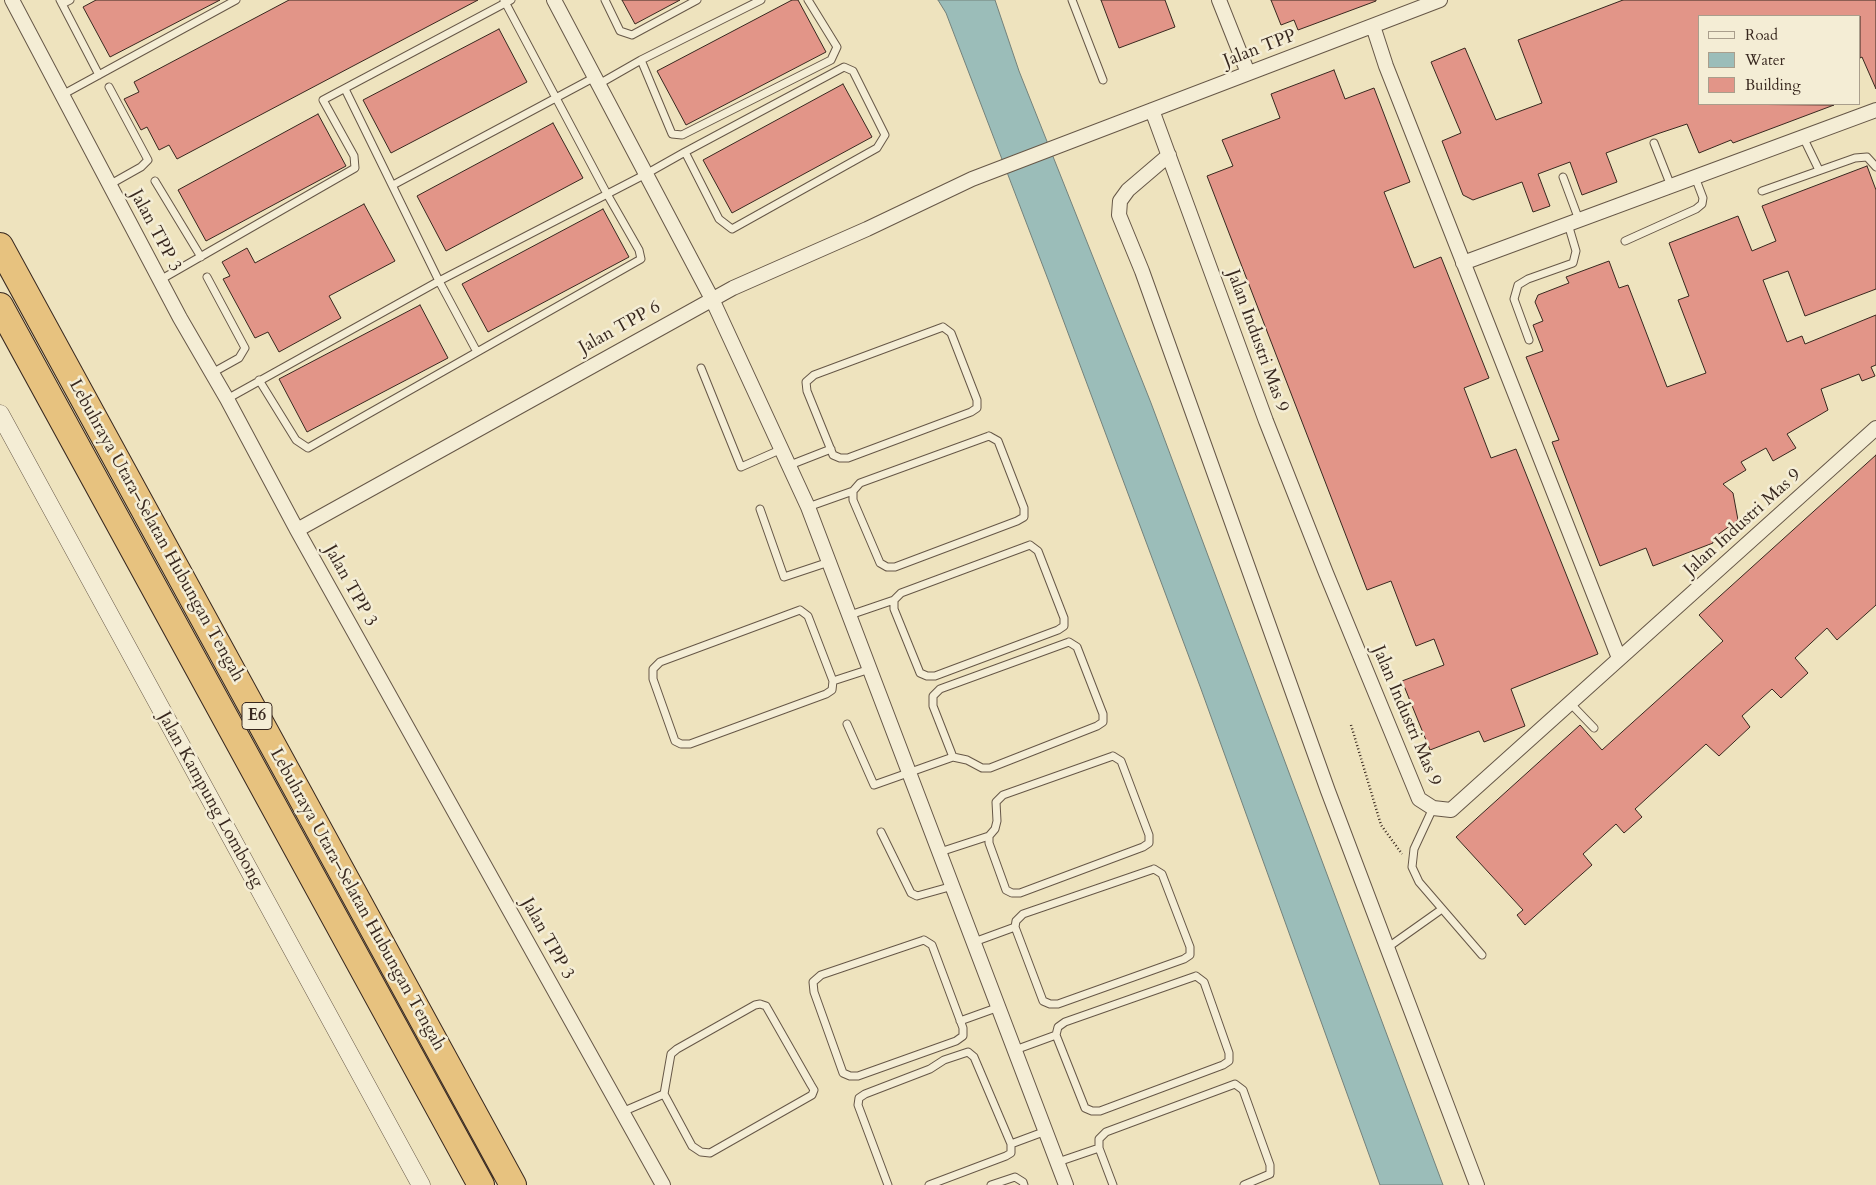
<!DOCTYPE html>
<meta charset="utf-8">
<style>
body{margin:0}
#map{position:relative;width:1876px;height:1185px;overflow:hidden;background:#eee3be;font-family:Cardo,serif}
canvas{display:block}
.legend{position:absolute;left:1698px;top:15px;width:162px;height:90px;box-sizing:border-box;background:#f4edd5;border:1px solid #a99e8c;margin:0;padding:6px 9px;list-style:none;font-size:15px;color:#38281f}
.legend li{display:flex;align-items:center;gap:10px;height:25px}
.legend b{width:25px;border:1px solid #a99e8c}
</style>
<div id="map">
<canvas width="1876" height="1185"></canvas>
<ul class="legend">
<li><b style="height:6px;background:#f4edd5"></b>Road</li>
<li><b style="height:14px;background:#9bbdb9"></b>Water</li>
<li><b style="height:14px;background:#e29588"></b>Building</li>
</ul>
</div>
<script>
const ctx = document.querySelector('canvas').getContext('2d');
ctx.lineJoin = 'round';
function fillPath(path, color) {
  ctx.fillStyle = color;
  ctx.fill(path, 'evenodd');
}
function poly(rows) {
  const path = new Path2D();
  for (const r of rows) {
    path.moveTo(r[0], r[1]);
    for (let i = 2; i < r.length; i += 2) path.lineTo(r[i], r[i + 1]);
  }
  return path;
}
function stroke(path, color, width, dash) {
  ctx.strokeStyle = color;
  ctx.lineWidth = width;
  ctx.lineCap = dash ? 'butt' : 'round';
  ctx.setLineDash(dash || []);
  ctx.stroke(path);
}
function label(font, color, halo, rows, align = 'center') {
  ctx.font = font + ' Cardo,serif';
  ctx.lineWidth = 5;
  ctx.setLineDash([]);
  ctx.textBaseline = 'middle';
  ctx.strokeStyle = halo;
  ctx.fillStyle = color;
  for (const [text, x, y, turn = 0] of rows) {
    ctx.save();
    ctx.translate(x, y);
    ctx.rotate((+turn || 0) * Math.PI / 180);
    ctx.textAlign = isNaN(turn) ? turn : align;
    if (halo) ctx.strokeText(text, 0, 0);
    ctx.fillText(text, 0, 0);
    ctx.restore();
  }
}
const water = poly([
 [938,0,995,0,1019,71,1151,403,1443,1185,1380,1185,1201,689,1049,282,946,13,938,0]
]);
fillPath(water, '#9bbdb9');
stroke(water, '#73817b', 1);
const building = poly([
 [96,0,220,0,110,57,83,7,96,0],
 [289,0,478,0,177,159,169,145,159,150,147,127,141,130,124,99,139,92,134,82,289,0],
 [622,0,680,0,635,24,622,0],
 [792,0,798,0,826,52,686,125,657,71,792,0],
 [1101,0,1165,0,1175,27,1119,48,1101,0],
 [1271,0,1376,0,1376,1,1298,30,1294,20,1281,25,1271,0],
 [1623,0,1876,0,1876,89,1862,57,1860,58,1860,16,1700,16,1700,104,1834,105,1733,143,1731,140,1699,153,1687,124,1657,134,1606,153,1617,182,1582,195,1570,162,1538,174,1550,206,1533,212,1522,182,1473,200,1463,195,1442,141,1461,133,1431,62,1465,48,1496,120,1542,103,1518,40,1623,0],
 [499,29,527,82,391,153,363,100,499,29],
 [1334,70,1345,99,1374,88,1410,182,1384,192,1414,268,1441,257,1489,378,1464,388,1491,458,1516,449,1598,654,1511,689,1525,726,1484,742,1479,731,1430,750,1402,681,1444,665,1434,639,1416,646,1391,581,1367,590,1207,176,1233,166,1222,140,1280,118,1271,94,1334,70],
 [843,84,872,137,732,213,703,160,843,84],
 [318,114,346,166,206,241,178,190,318,114],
 [553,123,583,178,446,251,417,196,553,123],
 [1867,166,1876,190,1876,289,1805,316,1788,271,1763,280,1787,342,1802,336,1805,344,1876,315,1876,365,1871,367,1875,376,1862,381,1859,374,1821,389,1828,410,1787,434,1796,448,1773,461,1766,448,1741,462,1746,470,1723,484,1733,493,1738,520,1712,539,1713,543,1653,566,1646,548,1600,566,1552,442,1559,440,1526,357,1543,351,1533,325,1543,321,1535,302,1538,295,1569,283,1566,277,1609,261,1619,288,1628,285,1667,387,1706,373,1678,300,1689,296,1669,243,1738,216,1752,251,1776,241,1762,206,1867,166],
 [364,204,395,261,329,296,341,318,279,352,268,332,255,338,223,279,230,276,222,262,247,248,255,263,364,204],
 [603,209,629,257,488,332,462,284,603,209],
 [420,305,448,358,307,432,279,379,420,305],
 [1876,455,1876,605,1837,640,1827,628,1795,658,1808,673,1781,698,1772,689,1742,716,1750,727,1719,756,1706,744,1635,809,1642,817,1624,833,1616,824,1583,854,1592,865,1525,925,1517,915,1523,910,1456,837,1580,725,1602,750,1723,641,1699,615,1876,455]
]);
fillPath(building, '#e29588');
stroke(building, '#38281f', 1);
const service = poly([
 [60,0,99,75],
 [605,0,620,31,632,35,697,0],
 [1072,0,1103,80],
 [62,4,70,0],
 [641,60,672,134,682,135,831,60,837,47,808,0],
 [599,84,641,60,761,0],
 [345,89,439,281,477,352],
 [62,95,236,0],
 [1803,137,1819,170],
 [1654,143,1671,186],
 [1563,177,1579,220],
 [155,181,201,257],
 [109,185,141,167,148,160,109,87],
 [393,185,595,77],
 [1762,191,1855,158,1867,157,1876,167],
 [1625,241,1696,209,1702,204,1703,198,1695,177],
 [207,277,245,348,239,358,212,373],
 [160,280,355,168,354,156,323,100,511,0],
 [943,327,951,333,977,400,977,408,971,412,848,458,840,458,833,455,807,391,806,382,814,375,943,327],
 [1529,340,1514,299,1518,285,1528,279,1573,263,1576,251,1568,224],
 [701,368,741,467,782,449],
 [259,380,296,440,308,448,641,259,639,250,607,194,504,0],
 [227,399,439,281,646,174,685,152,844,67,853,71,885,135,877,148,732,229,719,219,685,152],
 [989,436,998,441,1024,508,1024,517,1017,521,895,567,887,567,880,563,853,500,853,491,860,483,989,436],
 [790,465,831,449],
 [808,507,853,491],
 [760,509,784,577,829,562],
 [1030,545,1038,551,1064,618,1064,626,1058,630,935,676,927,676,920,673,894,609,894,600,901,593,1030,545],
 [800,610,808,616,833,681,832,690,826,694,690,744,681,744,675,741,653,679,653,669,660,662,800,610],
 [850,615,894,600],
 [1069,642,1077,647,1103,714,1103,722,1097,726,990,768,982,768,967,760,953,757,933,706,933,696,940,689,1069,642],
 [833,681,870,669],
 [1570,703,1594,728],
 [847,724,874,785,953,757],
 [1113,756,1121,761,1149,835,1149,843,1143,847,1020,893,1012,893,1006,890,989,843,989,836,995,829,997,821,996,802,1003,795,1113,756],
 [1433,808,1414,849,1412,867,1419,882,1482,955],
 [881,832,911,893,917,896,953,886],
 [940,852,989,836],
 [1154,869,1162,874,1190,947,1190,955,1184,959,1058,1004,1050,1004,1043,1001,1015,927,1016,921,1023,914,1154,869],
 [924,940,932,945,963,1028,963,1036,956,1041,858,1076,850,1076,843,1073,814,992,813,982,821,975,924,940],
 [974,942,1015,927],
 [1387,948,1442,909],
 [1196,976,1204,982,1229,1053,1229,1061,1223,1065,1100,1111,1092,1111,1085,1108,1056,1035,1058,1027,1065,1022,1196,976],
 [760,1004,766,1006,811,1085,814,1090,812,1095,710,1153,701,1152,692,1146,664,1094,671,1054,677,1049,755,1005,760,1004],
 [960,1021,999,1007],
 [1015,1050,1056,1035],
 [622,1112,664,1094],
 [1011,1144,1046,1131],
 [1058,1162,1099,1148],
 [888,1185,858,1105,859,1098,865,1094,930,1069,944,1060,968,1052,974,1057,1011,1144,1011,1153,1006,1156,929,1185],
 [991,1185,1015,1177,1023,1182,1024,1185],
 [1113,1185,1099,1148,1099,1139,1106,1132,1235,1084,1243,1090,1270,1165,1270,1174,1244,1185]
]);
const minor = poly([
 [12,0,180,318,227,399,297,530,663,1185],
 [554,0,712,299,808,507,1066,1185],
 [1219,0,1248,73],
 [1373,26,1386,66,1619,658],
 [1152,110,1266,421,1326,573,1419,799,1433,808,1451,810,1876,428],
 [1169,155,1128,190,1120,201,1119,215,1142,271,1328,791,1477,1185],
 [1463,263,1876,110],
 [297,530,733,288,867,229,972,179,1440,0]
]);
const tertiary = poly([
 [0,414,421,1185]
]);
const motorway = poly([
 [0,246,513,1185],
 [0,306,481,1185]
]);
stroke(service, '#665747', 9);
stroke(minor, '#665747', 16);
stroke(tertiary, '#665747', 19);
stroke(motorway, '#38281f', 28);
stroke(poly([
 [1351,725,1381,825,1402,854]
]), '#38281f', 2.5, [1, 2.5]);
stroke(service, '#f4edd5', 7);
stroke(minor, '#f4edd5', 14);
stroke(tertiary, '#f4edd5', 18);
stroke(motorway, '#e7c27f', 26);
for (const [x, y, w] of [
 [257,716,30]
]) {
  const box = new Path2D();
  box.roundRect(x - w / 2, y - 13.5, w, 27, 4);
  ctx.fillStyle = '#f4edd5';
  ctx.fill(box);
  stroke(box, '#38281f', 1);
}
label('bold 16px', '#38281f', null, [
 ["E6",257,716]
]);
label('18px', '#38281f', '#f4edd5', [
 ["Jalan TPP",1260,49,-21],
 ["Jalan TPP 3",155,231,62],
 ["Jalan TPP 6",620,328,-29],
 ["Jalan Industri Mas 9",1257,341,70],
 ["Jalan Industri Mas 9",1743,523,-42],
 ["Lebuhraya Utara–Selatan Hubungan Tengah",156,531,61],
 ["Jalan TPP 3",350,586,61],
 ["Jalan Industri Mas 9",1406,716,67],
 ["Jalan Kampung Lombong",210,800,61],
 ["Lebuhraya Utara–Selatan Hubungan Tengah",357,900,61],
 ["Jalan TPP 3",547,939,61]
]);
</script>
